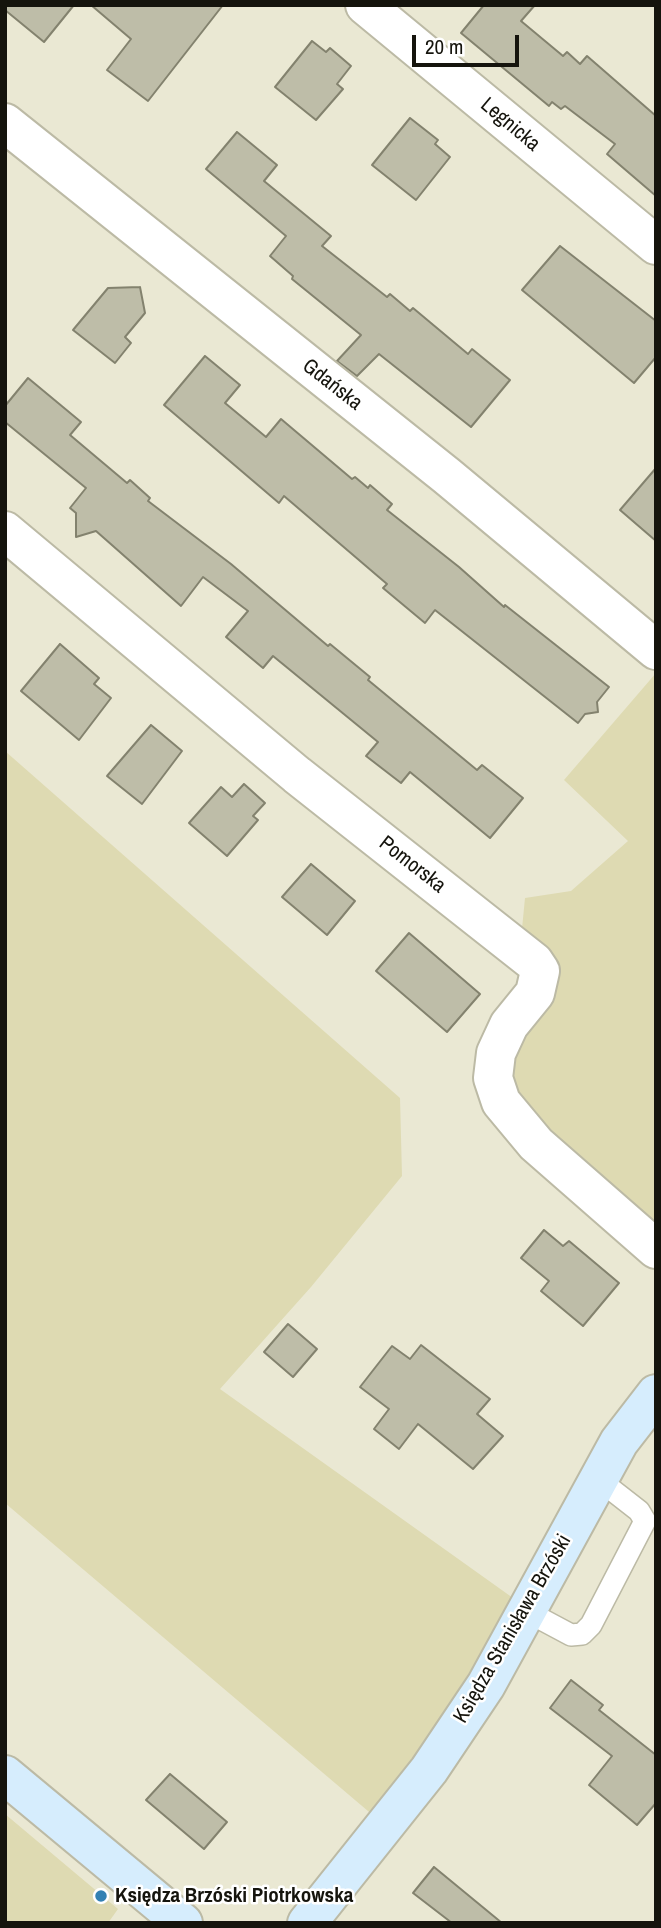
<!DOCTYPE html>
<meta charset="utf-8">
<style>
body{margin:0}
#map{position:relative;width:661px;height:1928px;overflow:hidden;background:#eae8d3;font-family:"Archivo Narrow",sans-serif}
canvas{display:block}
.frame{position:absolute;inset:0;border:7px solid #15140d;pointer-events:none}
.scale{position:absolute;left:412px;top:35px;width:107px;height:32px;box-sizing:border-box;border:4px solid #15140d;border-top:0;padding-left:9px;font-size:21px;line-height:24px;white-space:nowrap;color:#15140d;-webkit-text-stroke:5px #fff;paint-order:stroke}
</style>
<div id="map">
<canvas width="661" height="1928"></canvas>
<div class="frame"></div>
<div class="scale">20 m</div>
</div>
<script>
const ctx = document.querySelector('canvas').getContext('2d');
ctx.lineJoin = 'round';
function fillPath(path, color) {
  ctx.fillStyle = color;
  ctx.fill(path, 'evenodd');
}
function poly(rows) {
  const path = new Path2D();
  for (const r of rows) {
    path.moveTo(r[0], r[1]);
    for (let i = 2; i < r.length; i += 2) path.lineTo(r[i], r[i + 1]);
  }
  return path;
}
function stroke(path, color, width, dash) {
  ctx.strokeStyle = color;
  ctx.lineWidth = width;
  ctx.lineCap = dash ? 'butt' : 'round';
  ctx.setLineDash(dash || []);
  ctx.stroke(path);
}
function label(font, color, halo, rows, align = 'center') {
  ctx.font = font + ' "Archivo Narrow",sans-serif';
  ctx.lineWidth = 5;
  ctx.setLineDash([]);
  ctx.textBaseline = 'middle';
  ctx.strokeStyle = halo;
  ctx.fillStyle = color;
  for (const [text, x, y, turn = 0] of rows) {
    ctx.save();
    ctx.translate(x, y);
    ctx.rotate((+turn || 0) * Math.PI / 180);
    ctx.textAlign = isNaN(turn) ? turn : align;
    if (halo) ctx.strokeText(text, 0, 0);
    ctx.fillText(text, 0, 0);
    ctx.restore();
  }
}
fillPath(poly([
 [656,673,656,1234,511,1095,504,1055,543,996,521,939,525,898,571,891,628,841,564,780],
 [5,751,400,1098,402,1176,311,1287,220,1389,513,1598,482,1660,375,1817,5,1503],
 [5,1814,118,1909,108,1923,5,1923]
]), '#dedab2');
const building = poly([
 [5,5,74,5,44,42,5,10,5,5],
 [91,5,223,5,148,101,107,70,131,39,91,5],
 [484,5,535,5,521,21,563,56,567,52,580,64,587,56,656,116,656,196,607,154,615,144,565,106,561,109,552,102,549,106,461,33,484,5],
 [312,41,326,52,330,48,351,66,337,84,343,89,316,120,275,87,312,41],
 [410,118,438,140,435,144,450,157,416,200,372,165,410,118],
 [237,132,277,165,264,181,331,236,322,246,387,297,390,294,410,311,413,308,468,354,472,349,510,380,471,427,379,354,357,376,337,361,361,335,292,279,293,276,270,256,286,236,206,169,237,132],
 [560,246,656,321,656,357,634,383,522,290,560,246],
 [140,287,145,313,125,337,131,343,115,363,73,330,108,288,140,287],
 [205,356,240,385,225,403,266,437,281,419,352,479,355,477,368,488,370,485,392,504,387,510,459,567,504,607,505,605,609,687,597,702,598,712,585,714,578,723,435,610,425,623,383,588,387,584,284,496,279,503,164,405,205,356],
 [28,378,81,422,70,435,127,483,130,480,150,498,148,501,231,564,328,646,330,644,370,677,368,680,477,770,482,765,523,798,490,838,410,772,401,783,366,756,378,742,273,656,263,668,226,637,248,611,203,577,181,606,96,531,76,537,76,513,70,508,86,488,5,422,5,406,28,378],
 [656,468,656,541,620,510,656,468],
 [60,644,99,678,94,684,111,698,79,740,21,691,60,644],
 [151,725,182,751,142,804,107,776,151,725],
 [244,784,265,803,253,816,258,820,227,856,189,823,221,787,232,797,244,784],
 [311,864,355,901,327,935,282,897,311,864],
 [409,933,480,994,447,1032,376,971,409,933],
 [544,1230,563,1246,569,1241,619,1283,583,1326,541,1291,549,1281,521,1258,544,1230],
 [288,1324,317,1349,293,1377,264,1352,288,1324],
 [421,1345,490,1399,477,1414,503,1436,473,1469,418,1424,399,1449,374,1429,389,1409,360,1387,392,1346,410,1359,421,1345],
 [571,1680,603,1705,599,1710,656,1755,656,1803,637,1825,589,1785,612,1756,550,1708,571,1680],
 [170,1774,227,1822,204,1849,146,1800,170,1774],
 [434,1867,502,1923,452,1923,413,1893,434,1867]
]);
fillPath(building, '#bebda8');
stroke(building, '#83826e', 2);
const lane = poly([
 [526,1611,571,1635,582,1634,591,1625,645,1521,639,1511,598,1479]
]);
const street = poly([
 [365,5,656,245],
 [5,123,447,476,656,650],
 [5,531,297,775,534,962,540,971,535,993,509,1025,496,1053,493,1078,501,1102,536,1144,656,1249]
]);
const secondary = poly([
 [5,1775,183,1923],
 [307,1923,429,1770,486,1685,619,1442,656,1394]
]);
stroke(lane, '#bcbaa5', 24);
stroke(street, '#bcbaa5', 42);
stroke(secondary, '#bcbaa5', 42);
stroke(lane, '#fff', 21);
stroke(street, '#fff', 38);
stroke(secondary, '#d6edfd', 38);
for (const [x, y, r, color] of [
 [101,1896,7,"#3381b3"]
]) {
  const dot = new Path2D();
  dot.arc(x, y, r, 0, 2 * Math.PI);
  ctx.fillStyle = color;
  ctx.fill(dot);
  stroke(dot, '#fff', 2.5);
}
label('21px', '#15140d', '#fff', [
 ["Legnicka",510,125,40],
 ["Gdańska",332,385,38],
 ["Pomorska",412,865,38],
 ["Księdza Stanisława Brzóski",513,1629,-60]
]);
label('bold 21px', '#15140d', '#fff', [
 ["Księdza Brzóski Piotrkowska",115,1896]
], 'left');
</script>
